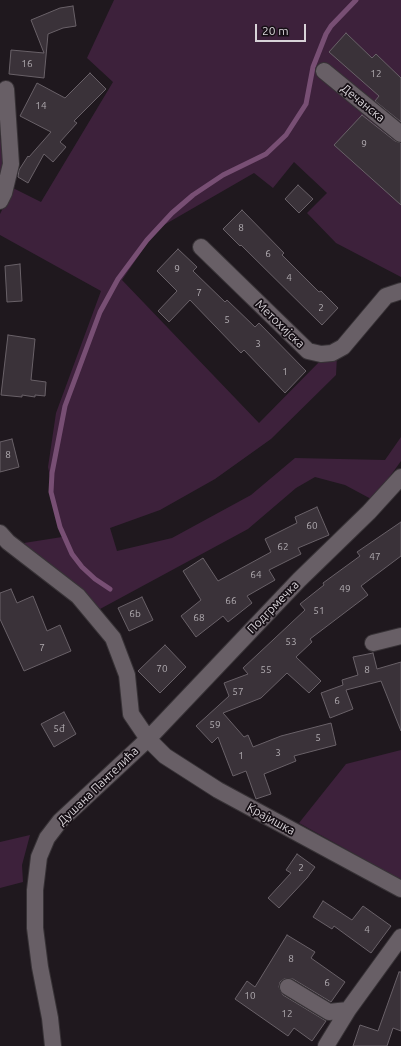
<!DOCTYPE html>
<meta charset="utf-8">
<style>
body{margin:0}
#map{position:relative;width:401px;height:1046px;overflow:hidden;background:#1f181e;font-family:Ubuntu,sans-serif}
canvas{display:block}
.scale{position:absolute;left:255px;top:24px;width:51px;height:18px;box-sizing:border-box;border:2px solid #d8d3d8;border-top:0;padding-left:5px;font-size:12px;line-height:14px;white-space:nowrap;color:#d8d3d8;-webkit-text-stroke:3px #160f15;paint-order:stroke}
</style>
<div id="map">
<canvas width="401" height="1046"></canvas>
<div class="scale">20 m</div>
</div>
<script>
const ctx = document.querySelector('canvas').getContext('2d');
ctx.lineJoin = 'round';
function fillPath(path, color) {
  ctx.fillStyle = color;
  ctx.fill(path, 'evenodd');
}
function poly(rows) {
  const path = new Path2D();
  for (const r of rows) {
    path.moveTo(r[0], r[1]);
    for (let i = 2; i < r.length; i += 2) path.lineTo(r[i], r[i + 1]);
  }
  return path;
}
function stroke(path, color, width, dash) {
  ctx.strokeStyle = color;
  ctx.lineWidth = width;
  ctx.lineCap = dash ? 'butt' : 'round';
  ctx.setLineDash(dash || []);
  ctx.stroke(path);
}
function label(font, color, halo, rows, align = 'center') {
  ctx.font = font + ' Ubuntu,sans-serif';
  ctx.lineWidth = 3.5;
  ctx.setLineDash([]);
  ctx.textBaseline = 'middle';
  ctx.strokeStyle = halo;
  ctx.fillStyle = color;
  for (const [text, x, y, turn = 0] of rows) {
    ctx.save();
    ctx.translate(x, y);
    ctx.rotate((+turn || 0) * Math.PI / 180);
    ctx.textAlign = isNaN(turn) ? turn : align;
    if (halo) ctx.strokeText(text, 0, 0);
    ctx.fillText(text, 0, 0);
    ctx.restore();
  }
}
fillPath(poly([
 [114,0,401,0,401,277,336,243,307,213,327,193,294,162,273,188,254,173,157,229,122,280,259,423,324,357,337,356,336,375,271,439,215,479,160,510,110,528,117,551,172,538,251,495,295,458,385,460,401,437,401,461,373,500,345,485,315,477,296,488,248,529,100,609,24,543,62,537,48,467,56,413,101,291,0,235,0,214,13,188,41,202,113,82,87,58],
 [0,135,6,182,0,194],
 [401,750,401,880,299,823,346,764],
 [30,835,22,865,23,882,0,888,0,842]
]), '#3d213b');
stroke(poly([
 [110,589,95,579,82,567,72,554,60,527,51,492,52,473,65,406,100,312,118,279,147,240,172,213,193,195,223,175,266,154,286,135,306,104,313,67,326,34,331,26,356,0]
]), '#784f74', 5);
const building = poly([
 [73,6,76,26,63,28,48,34,44,78,9,74,11,50,44,53,31,20,60,8,73,6],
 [346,33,372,58,376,54,401,78,401,122,375,101,379,96,329,52,346,33],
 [90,73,106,89,74,121,77,123,60,142,66,147,53,162,44,154,28,183,18,177,19,170,28,156,29,157,51,132,20,116,37,83,65,98,90,73],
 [362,115,395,141,401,143,401,205,334,145,362,115],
 [298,185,313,199,299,213,285,199,298,185],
 [242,210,284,253,282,255,319,292,321,291,338,308,322,325,241,245,240,246,223,229,242,210],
 [178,249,197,267,193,271,225,302,227,300,255,327,259,323,306,371,285,393,244,350,241,353,190,300,169,322,158,311,177,291,157,271,178,249],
 [20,264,22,301,7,302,5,266,20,264],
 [8,335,35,339,31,380,46,382,45,396,35,395,35,397,22,395,22,397,1,395,8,335],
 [12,439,19,467,0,472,0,442,12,439],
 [317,507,329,535,298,548,301,554,269,570,275,580,247,596,252,603,228,622,223,616,196,637,181,616,201,600,183,571,203,558,218,581,271,552,265,539,297,523,295,517,317,507],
 [401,522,401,556,361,586,368,595,310,639,312,642,296,657,321,681,309,693,287,673,261,698,223,713,244,737,248,735,253,747,281,736,331,723,336,745,294,756,296,761,264,774,271,794,256,799,246,771,233,776,218,737,212,743,196,726,229,696,224,683,248,674,243,668,305,610,300,604,324,585,323,583,360,556,357,552,401,522],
 [11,589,17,603,33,596,47,631,60,625,71,651,24,671,0,619,0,593,11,589],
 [142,597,153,620,129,631,118,608,142,597],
 [165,645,186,667,160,693,138,671,165,645],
 [373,653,377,669,401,662,401,731,381,681,346,690,353,709,330,718,321,693,343,685,342,680,358,675,353,657,373,653],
 [64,712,76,734,54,747,41,724,64,712],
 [297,854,315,867,307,878,279,908,268,898,291,873,286,870,297,854],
 [323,901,352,920,363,906,391,926,371,953,334,926,332,929,313,917,323,901],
 [287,935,315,952,311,958,345,982,331,1002,293,979,284,979,280,982,279,987,283,995,326,1021,312,1041,294,1028,288,1036,235,999,247,981,255,987,287,935],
 [399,972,401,972,401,1031,393,1028,387,1046,353,1046,360,1025,378,1031,399,972]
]);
fillPath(building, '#3a3239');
stroke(building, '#696168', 1);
const minor = poly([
 [324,71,401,134],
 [0,201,4,193,11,164,6,89],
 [201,247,308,351,321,354,332,353,343,347,386,296,401,291],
 [401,477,369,512,299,580,148,739,165,756,218,790,401,889],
 [0,533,8,542,78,596,113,638,127,675,131,714,148,739,60,821,47,838,39,857,35,890,35,928,40,967,50,1018,53,1046],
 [373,643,401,636],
 [288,987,329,1012,348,1010],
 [326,1046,348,1010,401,937]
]);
stroke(minor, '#373236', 18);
stroke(minor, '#685f66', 16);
label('10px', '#b0abb0', null, [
 ["16",27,64],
 ["12",376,74],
 ["14",41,106],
 ["9",364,144],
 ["8",241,228],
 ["6",268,254],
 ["9",177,269],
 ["4",289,278],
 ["7",199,293],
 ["2",321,308],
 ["5",227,320],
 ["3",258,344],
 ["1",285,372],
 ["8",8,455],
 ["60",312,526],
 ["62",283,547],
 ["47",375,557],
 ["64",256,575],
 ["49",345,589],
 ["66",231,601],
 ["51",319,611],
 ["6b",135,614],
 ["68",199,618],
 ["53",291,642],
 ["7",42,648],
 ["70",162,669],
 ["55",266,670],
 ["8",367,670],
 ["57",238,692],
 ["6",337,701],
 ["59",215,725],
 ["5đ",59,729],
 ["5",318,738],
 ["3",278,753],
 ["1",241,756],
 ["2",301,868],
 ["4",367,930],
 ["8",291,959],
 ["6",327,983],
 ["10",250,996],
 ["12",287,1014]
]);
label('12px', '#d8d3d8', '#160f15', [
 ["Дечанска",363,103,39],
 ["Метохијска",280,324,44],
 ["Подгрмечка",273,607,-46],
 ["Душана Пантелића",98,786,-44],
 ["Крајишка",271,819,29]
]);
</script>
